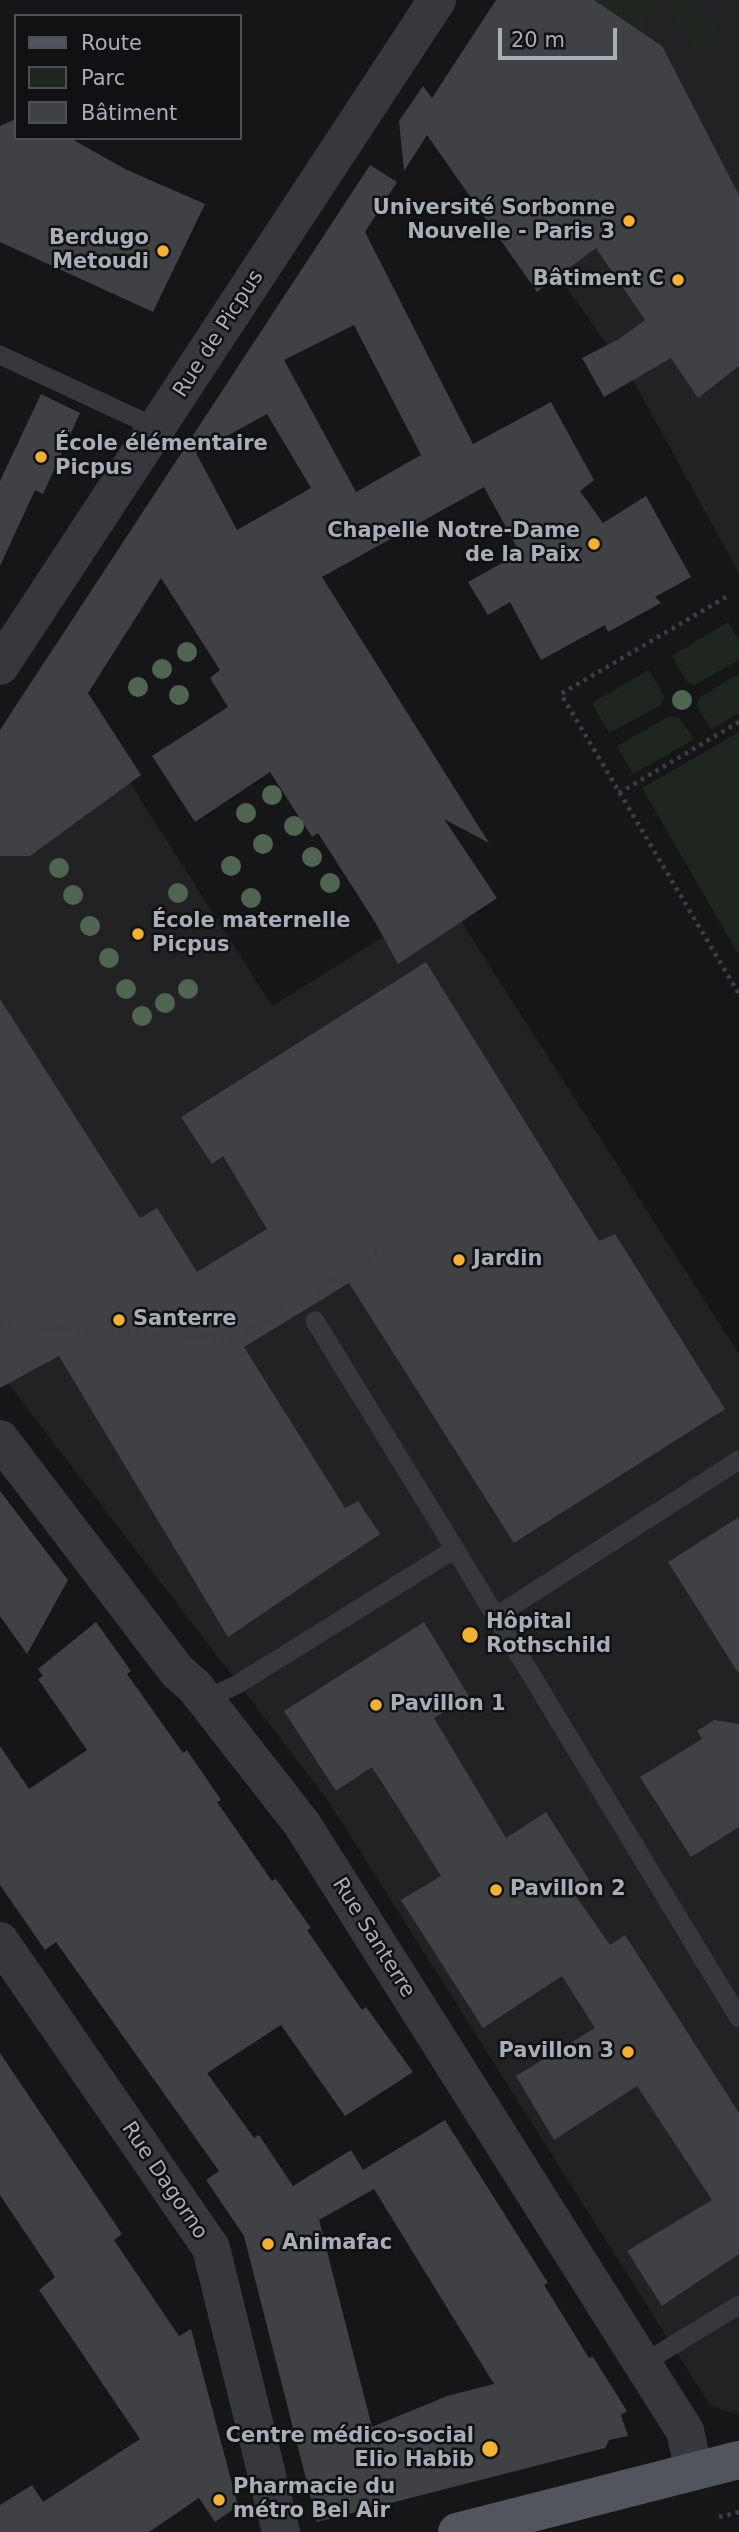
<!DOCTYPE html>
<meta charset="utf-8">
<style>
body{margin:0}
#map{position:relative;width:739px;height:2532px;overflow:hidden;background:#161618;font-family:"DejaVu Sans",sans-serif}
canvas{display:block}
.legend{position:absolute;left:14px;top:14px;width:228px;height:126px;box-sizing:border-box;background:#111113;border:2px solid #4d4f55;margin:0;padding:9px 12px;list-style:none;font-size:21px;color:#a8adb8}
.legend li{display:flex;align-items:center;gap:14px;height:35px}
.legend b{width:35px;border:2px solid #4d4f55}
.scale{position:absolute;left:498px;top:28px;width:119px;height:32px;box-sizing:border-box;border:4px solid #a8adb8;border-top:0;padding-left:9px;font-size:21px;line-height:24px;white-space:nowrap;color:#a8adb8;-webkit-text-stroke:5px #111113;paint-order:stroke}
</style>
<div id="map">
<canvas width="739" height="2532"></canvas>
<ul class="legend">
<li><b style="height:9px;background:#53555c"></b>Route</li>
<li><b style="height:19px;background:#1e261f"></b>Parc</li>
<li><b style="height:19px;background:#404145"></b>Bâtiment</li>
</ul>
<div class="scale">20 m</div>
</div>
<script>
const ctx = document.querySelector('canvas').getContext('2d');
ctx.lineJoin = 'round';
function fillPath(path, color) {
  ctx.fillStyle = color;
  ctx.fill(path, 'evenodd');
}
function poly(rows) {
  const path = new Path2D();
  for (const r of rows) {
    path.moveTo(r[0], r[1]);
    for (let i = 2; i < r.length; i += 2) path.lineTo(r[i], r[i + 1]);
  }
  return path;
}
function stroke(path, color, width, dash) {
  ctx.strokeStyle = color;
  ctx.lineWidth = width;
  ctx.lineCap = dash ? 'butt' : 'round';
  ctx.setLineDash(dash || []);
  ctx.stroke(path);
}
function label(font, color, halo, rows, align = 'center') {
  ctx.font = font + ' "DejaVu Sans",sans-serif';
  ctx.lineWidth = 5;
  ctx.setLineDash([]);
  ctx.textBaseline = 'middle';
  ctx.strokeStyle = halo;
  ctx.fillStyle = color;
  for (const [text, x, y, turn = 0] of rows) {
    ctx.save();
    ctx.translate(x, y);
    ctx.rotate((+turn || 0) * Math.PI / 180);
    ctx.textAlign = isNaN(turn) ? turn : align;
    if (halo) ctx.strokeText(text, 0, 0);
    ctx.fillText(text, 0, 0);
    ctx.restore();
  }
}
fillPath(poly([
 [498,0,739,0,739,573,613,344,608,346,433,99],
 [53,648,98,678,88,693,113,732,105,738,130,783,272,1006,446,898,739,1354,739,2415,710,2405,327,1799,0,1373,0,730]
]), '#222225');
fillPath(poly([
 [594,0,646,0,650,11,639,30],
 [662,0,693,0,717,24,712,39,697,53],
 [728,622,739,641,739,660,695,685,687,682,672,656],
 [649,670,664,696,661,705,609,733,592,703],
 [739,674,739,713,711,730,697,706,700,697],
 [668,717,679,718,694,739,633,774,617,746],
 [739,732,739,955,642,788]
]), '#1e261f');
fillPath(poly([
 [496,0,594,0,662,46,739,195,739,366,698,398,671,358,604,397,582,358,619,339,645,320,596,248,537,292,427,135,404,171,399,121,423,86,432,98],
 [16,119,16,138,70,138,127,170,205,204,153,312,0,242,0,126],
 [370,165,397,182,365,232,473,444,551,402,594,480,580,491,603,523,646,496,691,577,655,597,661,603,608,632,605,625,541,660,510,602,488,615,468,582,520,553,484,487,322,577,489,843,444,819,497,898,398,964,375,922,318,833,312,837,270,772,195,822,152,756,228,707,210,678,220,670,161,578,88,693,141,775,30,856,0,856,0,730],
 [354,325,421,455,356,492,284,360],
 [267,414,311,488,237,530,196,453],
 [41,394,80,413,43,494,35,490,0,566,0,481],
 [426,962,599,1241,615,1234,725,1409,514,1543,349,1283,244,1347,345,1508,358,1501,380,1534,228,1637,59,1356,0,1388,0,999,140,1218,157,1208,197,1272,267,1229,223,1156,212,1164,181,1117],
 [0,1491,68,1580,27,1654,0,1616],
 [739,1517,739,1674,668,1562],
 [96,1622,131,1671,127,1674,183,1753,187,1750,221,1800,217,1802,272,1881,276,1879,311,1928,307,1930,362,2010,366,2007,413,2072,345,2116,281,2025,207,2073,254,2138,259,2135,293,2186,351,2150,363,2170,445,2120,548,2283,544,2285,589,2358,593,2357,627,2411,621,2415,628,2436,609,2440,605,2448,317,2522,244,2236,206,2180,219,2171,56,1942,45,1950,0,1885,0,1746,29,1789,87,1750,38,1679,43,1676,38,1669],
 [374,2189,494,2384,447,2396,372,2427,319,2220],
 [424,1622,470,1698,434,1718,506,1838,546,1812,590,1881,573,1892,610,1945,625,1935,739,2113,739,2254,662,2306,627,2251,712,2200,637,2086,554,2140,516,2076,595,2028,562,1976,483,2028,401,1900,441,1876,420,1842,372,1767,336,1791,284,1711],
 [714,1720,739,1724,739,1827,691,1857,640,1777,702,1739,697,1731],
 [0,2053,122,2234,114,2240,179,2336,191,2329,238,2506,215,2522,199,2498,149,2532,0,2532,0,2505,32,2485,43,2502,140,2439,39,2290,55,2277,0,2195]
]), '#404145');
stroke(poly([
 [726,597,561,694,739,994],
 [619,793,739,722],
 [317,1290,388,1246],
 [0,1325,238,1338,289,1307],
 [719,2517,739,2512]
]), '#3d3f44', 4.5, [3.5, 5]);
stroke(poly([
 [0,355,157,428],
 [455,1549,739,2018],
 [495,1617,739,1460],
 [205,1700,238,1684,455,1549,315,1321],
 [642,2364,739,2305]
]), '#37383d', 19);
stroke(poly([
 [0,666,437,0],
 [0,1439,177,1671,195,1687,302,1824,685,2431,694,2471],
 [0,1941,211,2248,281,2532]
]), '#37383d', 38);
stroke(poly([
 [457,2532,739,2460]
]), '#53555c', 38);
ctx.fillStyle = '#506452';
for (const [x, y] of [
 [187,652],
 [162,669],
 [138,687],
 [179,695],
 [682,700],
 [272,795],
 [246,813],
 [294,826],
 [263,844],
 [312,857],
 [231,866],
 [59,868],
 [330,883],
 [178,893],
 [73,895],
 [251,898],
 [90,926],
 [109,958],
 [126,989],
 [188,989],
 [165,1003],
 [142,1016]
]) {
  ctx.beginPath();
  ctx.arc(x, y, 10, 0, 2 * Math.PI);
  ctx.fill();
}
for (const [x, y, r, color] of [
 [629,221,7,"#f2b134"],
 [163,251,7,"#f2b134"],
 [678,280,7,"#f2b134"],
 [41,457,7,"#f2b134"],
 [594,544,7,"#f2b134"],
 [138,934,7,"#f2b134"],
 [459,1260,7,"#f2b134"],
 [119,1320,7,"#f2b134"],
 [470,1635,9,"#f2b134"],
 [376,1705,7,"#f2b134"],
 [496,1890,7,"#f2b134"],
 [628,2052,7,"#f2b134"],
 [268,2244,7,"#f2b134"],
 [490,2449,9,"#f2b134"],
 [219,2500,7,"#f2b134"]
]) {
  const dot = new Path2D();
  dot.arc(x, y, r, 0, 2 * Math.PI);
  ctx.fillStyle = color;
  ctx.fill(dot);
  stroke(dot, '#111113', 2.5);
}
label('bold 21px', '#a8adb8', '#111113', [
 ["Université Sorbonne",615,209,"right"],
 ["Nouvelle - Paris 3",615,233,"right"],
 ["Berdugo",149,239,"right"],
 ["Metoudi",149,263,"right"],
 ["Bâtiment C",664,280,"right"],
 ["École élémentaire",55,445],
 ["Picpus",55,469],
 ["Chapelle Notre-Dame",580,532,"right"],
 ["de la Paix",580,556,"right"],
 ["École maternelle",152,922],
 ["Picpus",152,946],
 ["Jardin",473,1260],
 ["Santerre",133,1320],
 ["Hôpital",486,1623],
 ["Rothschild",486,1647],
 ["Pavillon 1",390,1705],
 ["Pavillon 2",510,1890],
 ["Pavillon 3",614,2052,"right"],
 ["Animafac",282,2244],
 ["Centre médico-social",474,2437,"right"],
 ["Elio Habib",474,2461,"right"],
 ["Pharmacie du",233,2488],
 ["métro Bel Air",233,2512]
], 'left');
label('21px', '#a8adb8', '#111113', [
 ["Rue de Picpus",219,334,-57],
 ["Rue Santerre",373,1938,58],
 ["Rue Dagorno",164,2181,56]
]);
</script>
